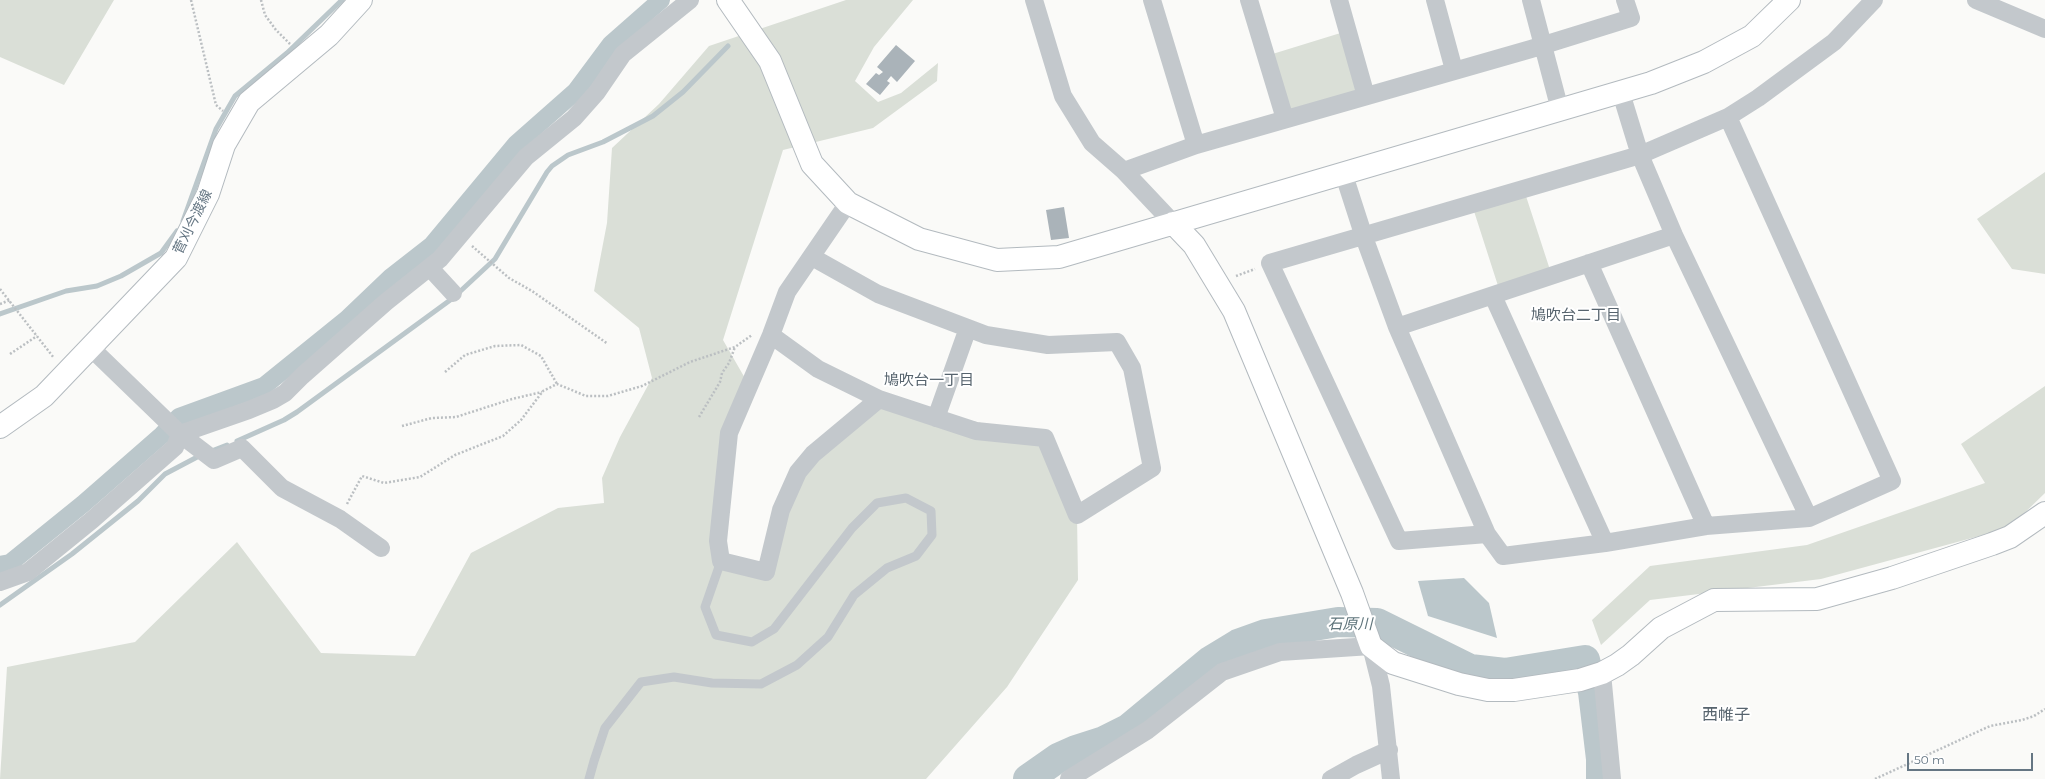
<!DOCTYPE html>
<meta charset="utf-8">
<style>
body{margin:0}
#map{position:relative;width:2045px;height:779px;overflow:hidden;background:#fafaf8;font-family:Montserrat,sans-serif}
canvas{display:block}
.scale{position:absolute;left:1907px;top:753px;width:126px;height:18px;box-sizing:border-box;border:2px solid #657683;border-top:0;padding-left:5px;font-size:12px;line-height:14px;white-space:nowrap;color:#657683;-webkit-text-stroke:3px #fff;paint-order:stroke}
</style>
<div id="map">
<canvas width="2045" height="779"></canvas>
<div class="scale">50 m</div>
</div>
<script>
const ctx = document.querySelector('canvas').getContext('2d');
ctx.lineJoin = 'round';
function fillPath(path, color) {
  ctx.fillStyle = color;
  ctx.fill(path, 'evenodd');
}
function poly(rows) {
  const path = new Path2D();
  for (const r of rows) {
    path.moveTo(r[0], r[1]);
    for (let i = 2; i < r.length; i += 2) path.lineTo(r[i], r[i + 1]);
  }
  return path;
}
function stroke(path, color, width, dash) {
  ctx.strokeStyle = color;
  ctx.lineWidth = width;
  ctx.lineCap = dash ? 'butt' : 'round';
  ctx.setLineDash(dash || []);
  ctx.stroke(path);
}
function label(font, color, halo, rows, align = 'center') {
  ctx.font = font + ' Montserrat,"Noto Sans JP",sans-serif';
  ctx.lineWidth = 4;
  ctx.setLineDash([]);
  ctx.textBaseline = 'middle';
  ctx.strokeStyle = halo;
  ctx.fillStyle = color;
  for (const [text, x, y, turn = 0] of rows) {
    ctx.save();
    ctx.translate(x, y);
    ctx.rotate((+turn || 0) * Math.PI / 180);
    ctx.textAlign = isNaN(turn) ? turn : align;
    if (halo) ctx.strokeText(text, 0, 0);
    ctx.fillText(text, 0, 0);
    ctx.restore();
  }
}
fillPath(poly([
 [0,0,114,0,64,85,0,57],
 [846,0,913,0,874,47,855,81,878,102,901,93,938,63,937,81,873,128,783,150,723,340,746,380,726,431,721,564,766,571,798,472,879,399,1045,438,1077,515,1078,580,1007,687,926,779,0,779,7,667,135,642,237,542,321,653,415,656,471,553,558,508,604,503,602,478,620,437,652,378,639,328,594,291,607,223,612,148,659,104,709,46],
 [1347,31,1366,96,1285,119,1266,56],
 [2045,172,2045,274,2012,269,1977,219],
 [1524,190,1552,276,1500,292,1472,205],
 [2045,386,2045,493,2009,528,1821,579,1650,600,1601,645,1592,620,1650,566,1807,545,1985,483,1961,444]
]), '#dadfd7');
fillPath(poly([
 [1464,578,1489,603,1497,638,1428,616,1418,581]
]), '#bbc7cb');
stroke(poly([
 [183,221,216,129,235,96,287,53,342,0],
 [0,314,66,291,97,286,121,276,161,253,177,231],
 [237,441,284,420,297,412,453,298,495,259,547,172,552,166,568,155,603,142,653,116,683,92,728,46],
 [209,452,227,445],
 [0,605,72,554,138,501,165,474,201,455]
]), '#bbc7cb', 5);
stroke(poly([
 [0,565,10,563,83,504,162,435,179,417,264,386,347,319,391,277,432,245,516,144,576,91,611,44,661,0]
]), '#bbc7cb', 18);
stroke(poly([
 [1028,779,1058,758,1076,750,1104,741,1128,729,1210,661,1238,644,1266,634,1338,622,1377,623,1470,669,1505,673,1585,660,1593,692,1601,759,1601,779]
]), '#bbc7cb', 30);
fillPath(poly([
 [896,45,915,61,897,82,891,76,887,81,890,83,880,95,866,84,876,73,879,75,883,72,877,67],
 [1064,207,1069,238,1051,240,1046,210]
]), '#aab3b9');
const secondary = poly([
 [728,0,770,61,812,164,848,203,919,239,997,260,1059,257,1651,83,1704,62,1752,36,1789,0],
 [1173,223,1194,245,1234,311,1352,593,1371,646,1393,663,1459,684,1488,690,1514,690,1580,680,1602,673,1617,665,1631,655,1661,628,1714,600,1817,599,1892,578,1992,544,2010,537,2045,513],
 [0,427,44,396,176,258,208,194,224,145,249,102,329,35,361,0]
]);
stroke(secondary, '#b3babf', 24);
stroke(poly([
 [191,0,216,105,223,111],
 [261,0,265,15,276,30,290,44],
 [472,246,509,278,532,291,608,344],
 [1236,276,1255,269],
 [0,289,54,358],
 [0,304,10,300],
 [10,354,37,336],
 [445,372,465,355,495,346,521,345,541,356,557,384],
 [699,417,720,382,722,373,729,363,735,347],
 [402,426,432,418,456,417,512,399,542,392],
 [347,504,362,476,384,483,420,477,455,455,503,436,521,420,543,391,557,384,586,396,608,396,642,386,690,362,735,347,752,335],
 [1875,779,1990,726,2022,720,2034,716,2045,709]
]), '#bbbfc2', 2.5, [2, 2]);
stroke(poly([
 [589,779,594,761,605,728,641,682,674,677,712,683,761,684,797,665,828,637,854,595,887,568,916,556,932,535,931,511,906,498,877,503,852,528,774,629,752,642,716,635,705,607,721,561]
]), '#c3c8cc', 9);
stroke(poly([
 [1034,0,1063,96,1092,143,1124,171,1173,223],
 [1152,0,1196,145],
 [1249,0,1285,119],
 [1339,0,1366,96],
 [1435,0,1454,70],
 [1531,0,1560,110],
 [1976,0,2045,29],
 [1621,93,1640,155,1674,235,1809,518],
 [1124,171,1196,145,1531,49,1631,18,1625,0],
 [1344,175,1364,237,1397,327,1487,534,1503,556,1605,543,1706,526,1809,518,1892,481,1728,117],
 [848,203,787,292,771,335,729,433,718,541,721,561,766,572,781,510,798,472,813,454,879,399],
 [1589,263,1706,526],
 [430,268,453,293],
 [1493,296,1605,543],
 [1397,327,1674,235],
 [771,335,818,369,879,399,976,431,1045,438,1077,515,1152,468,1132,368,1117,342,1048,345,986,335,878,294,812,257],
 [90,347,180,434,214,460,242,448,282,488,340,519,381,548],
 [936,418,968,328],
 [1487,534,1399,541,1270,263,1640,155,1728,117,1758,98,1834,42,1874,0],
 [0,582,28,572,92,520,175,447,180,434,249,410,273,400,285,393,302,376,386,302,440,259,526,157,574,118,597,92,623,54,690,0],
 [1602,673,1612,779],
 [1069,779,1148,730,1222,672,1280,652,1371,646,1381,686,1391,779],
 [1331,779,1356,765,1389,750]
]), '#c3c8cc', 18);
stroke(secondary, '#fff', 22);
label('14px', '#657683', '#fff', [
 ["菅刈今渡線",193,222,-64]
]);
label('15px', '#57646e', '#fff', [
 ["鳩吹台二丁目",1576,316],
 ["鳩吹台一丁目",929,381]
]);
label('italic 15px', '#60757c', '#fff', [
 ["石原川",1350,625]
]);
label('16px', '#57646e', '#fff', [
 ["西帷子",1726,715]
]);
</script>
